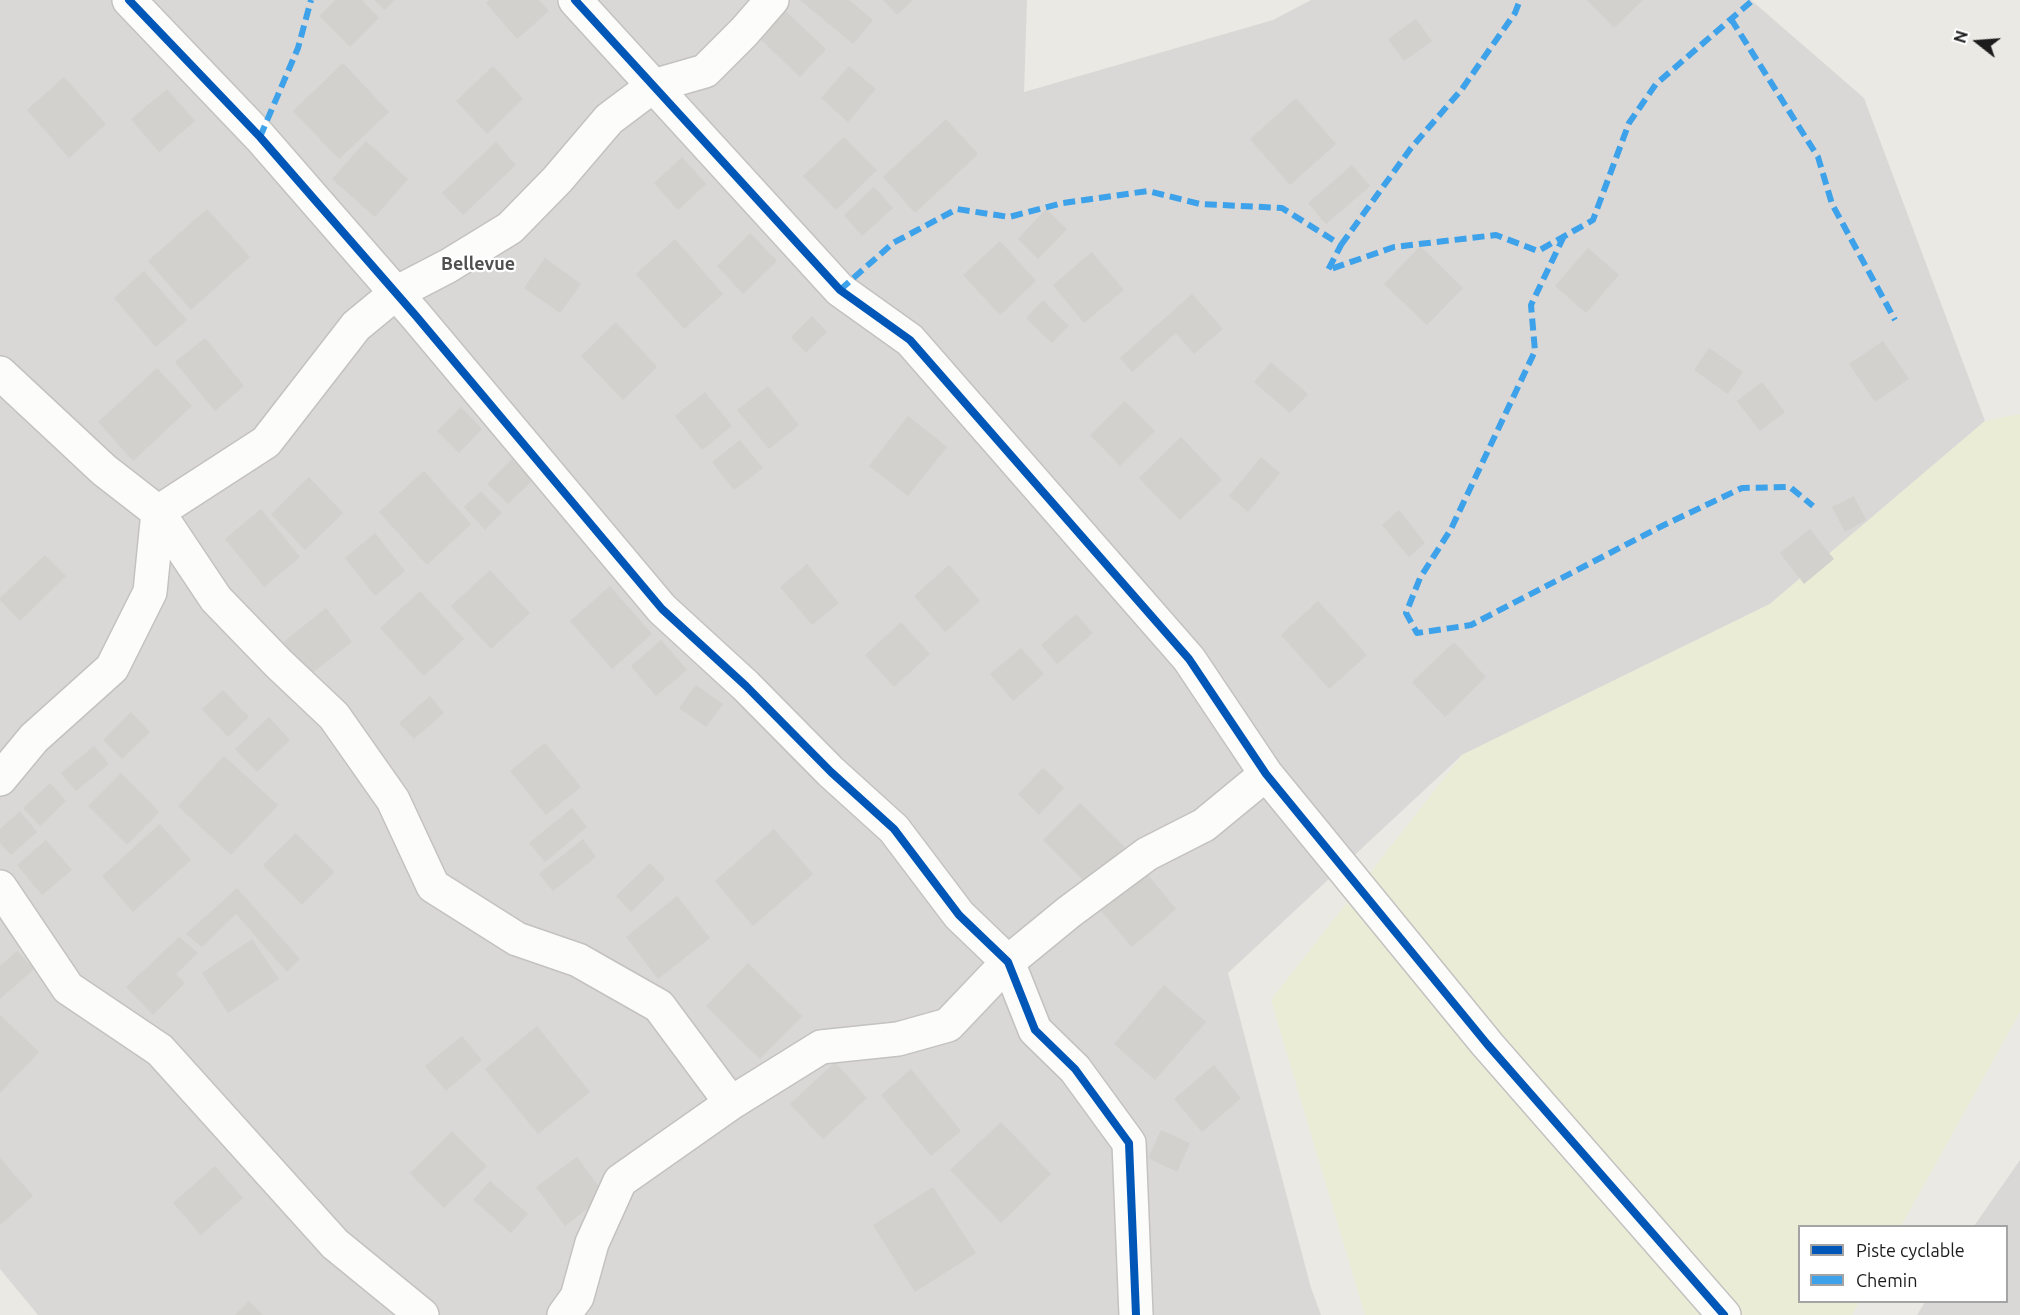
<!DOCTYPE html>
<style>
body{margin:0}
#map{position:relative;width:2020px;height:1315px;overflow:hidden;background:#ebe9e4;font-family:Ubuntu,sans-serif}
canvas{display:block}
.legend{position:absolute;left:1798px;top:1225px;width:210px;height:78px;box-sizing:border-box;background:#fff;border:2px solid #a4a4a4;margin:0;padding:8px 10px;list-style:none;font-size:18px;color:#1c1c1c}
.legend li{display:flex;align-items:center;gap:12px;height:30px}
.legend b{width:30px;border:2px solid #a4a4a4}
.north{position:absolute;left:1948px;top:12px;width:60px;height:60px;-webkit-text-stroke:4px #fff;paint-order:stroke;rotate:287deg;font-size:16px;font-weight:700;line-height:24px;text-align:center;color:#1c1c1c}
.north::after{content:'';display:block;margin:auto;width:21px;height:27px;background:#1c1c1c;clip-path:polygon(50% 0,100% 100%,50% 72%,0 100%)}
</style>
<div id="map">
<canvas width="2020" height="1315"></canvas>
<ul class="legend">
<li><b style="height:8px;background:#0057b8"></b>Piste cyclable</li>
<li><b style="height:8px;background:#3da2ea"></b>Chemin</li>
</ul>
<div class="north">N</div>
</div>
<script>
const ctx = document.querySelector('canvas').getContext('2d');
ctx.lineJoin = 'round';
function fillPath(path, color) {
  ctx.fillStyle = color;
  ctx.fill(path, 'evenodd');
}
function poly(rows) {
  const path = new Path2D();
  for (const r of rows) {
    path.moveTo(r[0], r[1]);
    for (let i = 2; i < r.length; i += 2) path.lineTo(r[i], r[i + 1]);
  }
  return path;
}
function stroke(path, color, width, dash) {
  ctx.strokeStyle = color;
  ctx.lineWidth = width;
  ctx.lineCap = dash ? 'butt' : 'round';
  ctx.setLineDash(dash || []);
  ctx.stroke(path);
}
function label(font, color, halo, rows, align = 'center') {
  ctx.font = font + ' Ubuntu,sans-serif';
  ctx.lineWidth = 4.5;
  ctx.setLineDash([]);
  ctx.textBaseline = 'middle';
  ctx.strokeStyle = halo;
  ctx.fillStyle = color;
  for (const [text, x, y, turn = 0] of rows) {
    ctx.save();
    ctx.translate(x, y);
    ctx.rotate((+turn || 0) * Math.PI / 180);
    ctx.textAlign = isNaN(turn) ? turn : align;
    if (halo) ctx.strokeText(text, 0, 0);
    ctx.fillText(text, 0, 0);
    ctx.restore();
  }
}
fillPath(poly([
 [0,0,1027,0,1024,92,1273,20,1311,0,1751,0,1864,98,1985,421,1770,604,1462,755,1228,973,1311,1288,1321,1315,38,1315,0,1269],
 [2020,1160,2020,1315,1917,1315,1925,1302,2006,1302,2006,1226,1974,1226]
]), '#dad8d6');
fillPath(poly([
 [2020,414,2020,1012,1901,1226,1800,1226,1800,1302,1859,1302,1852,1315,1365,1315,1271,1000,1462,755,1770,604,1985,421]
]), '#eaecd6');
fillPath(poly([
 [335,0,362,0,379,18,350,47,319,16],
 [374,0,394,0,385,10],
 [489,0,539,0,549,11,517,39,486,3],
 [800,0,849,0,873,20,853,44],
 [883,0,913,0,897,15],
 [1587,0,1643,0,1614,28],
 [780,6,826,49,800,77,755,34],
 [1416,19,1432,41,1404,61,1388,39],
 [343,63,389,112,339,159,293,111],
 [493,66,523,99,487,134,456,101],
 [849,66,876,89,848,122,821,98],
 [64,77,106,124,69,158,27,110],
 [167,89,195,121,159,152,131,119],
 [1296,98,1336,144,1290,185,1250,139],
 [946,119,978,154,915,213,883,177],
 [844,137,877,170,836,210,803,176],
 [366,141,408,179,375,217,332,179],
 [496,142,516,165,463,215,442,193],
 [682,157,706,184,678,210,654,183],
 [1352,165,1370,186,1326,224,1308,203],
 [874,187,893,208,862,236,844,215],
 [207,209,250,257,191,310,148,261],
 [1046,209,1067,229,1038,259,1018,239],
 [750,233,777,261,743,294,717,266],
 [675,239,723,294,684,329,636,274],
 [1000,241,1036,281,1000,315,963,275],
 [1420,246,1463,288,1427,325,1384,284],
 [1588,248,1619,275,1586,313,1555,286],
 [1092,252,1124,290,1084,323,1053,285],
 [545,258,581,284,560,313,524,288],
 [144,271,187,320,156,347,114,298],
 [1192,294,1223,329,1194,354,1176,333,1132,372,1120,358],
 [1043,300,1069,326,1052,343,1026,318],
 [812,316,827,332,806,353,791,337],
 [616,322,657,367,623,400,581,356],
 [205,338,244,386,215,411,175,362],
 [1883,341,1909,379,1875,402,1849,364],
 [1709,348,1743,372,1728,394,1694,370],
 [1271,362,1308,394,1290,413,1254,382],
 [157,368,192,406,133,461,98,422],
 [1762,382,1785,412,1760,431,1737,401],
 [768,386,799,425,769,449,737,410],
 [705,392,732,426,702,450,675,416],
 [1125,401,1155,431,1120,466,1090,435],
 [461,407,482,429,459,453,437,431],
 [908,416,947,447,908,496,869,466],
 [1181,437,1222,480,1180,520,1139,478],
 [740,440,763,468,734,490,712,462],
 [1261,457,1280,473,1248,512,1229,496],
 [512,459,533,480,508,504,487,484],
 [424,471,471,524,427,565,379,512],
 [309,477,343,513,305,550,271,514],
 [481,491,502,513,485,530,464,507],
 [1854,496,1866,520,1845,532,1832,507],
 [261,509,300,557,264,587,225,539],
 [1399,510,1425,543,1409,557,1382,525],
 [1810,529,1834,559,1804,584,1780,553],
 [375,533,405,571,375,596,345,558],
 [45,555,66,576,20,621,0,600,0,598],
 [807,564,839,603,812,625,780,587],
 [949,565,980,601,945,632,914,596],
 [490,570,530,613,491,649,451,606],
 [610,586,652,634,612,669,570,621],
 [420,591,464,639,424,676,380,628],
 [1318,601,1367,655,1329,689,1281,635],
 [326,608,352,642,307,677,281,644],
 [1076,614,1093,633,1057,664,1041,645],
 [901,622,930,654,894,687,865,655],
 [661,640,687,670,656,696,631,666],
 [1454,642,1486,677,1445,717,1412,682],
 [1021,648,1044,674,1013,701,990,674],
 [696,685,723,704,706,727,679,708],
 [223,690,249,717,228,737,202,709],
 [430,696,444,713,414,739,399,723],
 [131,712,150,732,122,759,103,740],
 [269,717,290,740,257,772,235,749],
 [545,743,581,787,546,815,510,771],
 [94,746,109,764,76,791,61,773],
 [224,756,278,805,231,855,178,806],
 [1043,768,1064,788,1039,815,1018,794],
 [121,773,159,812,127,845,88,806],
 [50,783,66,801,40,826,23,808],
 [1080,803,1125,847,1088,885,1043,840],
 [572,808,587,827,545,862,529,843],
 [20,811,37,832,11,855,0,843,0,829],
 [160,824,191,860,133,912,102,876],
 [774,829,813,874,753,926,715,881],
 [296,833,335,872,302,905,263,865],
 [583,839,596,857,553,891,539,874],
 [46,840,72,870,42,895,17,865],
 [650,863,665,879,631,912,616,896],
 [1143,869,1176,909,1132,947,1098,907],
 [237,888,300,959,287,972,236,914,202,947,186,934],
 [677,896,710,938,658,979,626,937],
 [179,937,198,953,176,974,185,983,153,1015,126,987],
 [252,939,279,979,228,1013,202,973],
 [17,951,34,969,0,999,0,966],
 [748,963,802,1016,760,1059,706,1006],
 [1164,985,1206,1022,1155,1080,1114,1044],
 [0,1015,39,1052,0,1093],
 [537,1026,590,1092,538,1134,485,1069],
 [462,1036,482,1060,446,1091,425,1066],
 [835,1062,867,1098,823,1139,790,1104],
 [1214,1065,1241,1098,1202,1132,1174,1099],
 [911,1069,961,1131,931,1156,881,1095],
 [1001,1122,1051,1174,1001,1223,950,1170],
 [1161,1130,1190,1143,1177,1172,1148,1158],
 [452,1131,487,1166,444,1208,410,1173],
 [577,1157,605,1195,565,1226,536,1187],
 [0,1158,33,1196,0,1225],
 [215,1166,243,1198,201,1235,173,1203],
 [490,1181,528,1214,511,1233,473,1200],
 [933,1187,976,1253,915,1292,873,1225],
 [249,1301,263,1315,235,1315]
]), '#d3d1cd');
const minor = poly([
 [129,0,260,137,416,316,662,609,746,686,831,772,894,829,959,915,1008,962,1035,1030,1075,1069,1129,1143,1136,1315],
 [575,0,840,290,910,340,1189,659,1266,774,1487,1044,1724,1315],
 [0,373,104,470,158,512,216,599,279,664,334,716,393,800,433,886,517,939,578,960,659,1006,731,1103],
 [0,779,34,738,112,668,150,592,158,512,266,442,356,326,396,293,448,266,510,228,557,180,609,119,653,86,705,71,744,32,772,0],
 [0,887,68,988,160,1050,335,1244,422,1315],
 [564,1315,577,1297,592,1243,620,1181,731,1103,821,1047,898,1039,948,1025,1008,962,1069,912,1147,854,1204,825,1266,774]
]);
stroke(minor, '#c3c2c0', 36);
stroke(minor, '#fcfcfb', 33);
stroke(poly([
 [1731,19,1818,157,1832,204,1895,320],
 [260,137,298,48,311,0],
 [1564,236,1531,305,1535,351,1451,529,1420,578,1406,613,1417,633,1471,625,1662,526,1742,488,1790,487,1813,506],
 [1341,245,1411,148,1462,89,1515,13,1520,0],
 [840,290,893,243,957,209,1009,217,1063,203,1148,191,1200,204,1282,208,1341,245,1328,270,1394,247,1496,235,1538,251,1593,220,1629,123,1656,84,1753,0]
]), '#3da2ea', 6, [12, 6]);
stroke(poly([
 [129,0,260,137,416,316,662,609,746,686,831,772,894,829,959,915,1008,962,1035,1030,1075,1069,1129,1143,1136,1315],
 [575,0,840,290,910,340,1189,659,1266,774,1487,1044,1724,1315]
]), '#0057b8', 8);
label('bold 18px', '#4f4f4f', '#fff', [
 ["Bellevue",478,264]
]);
</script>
